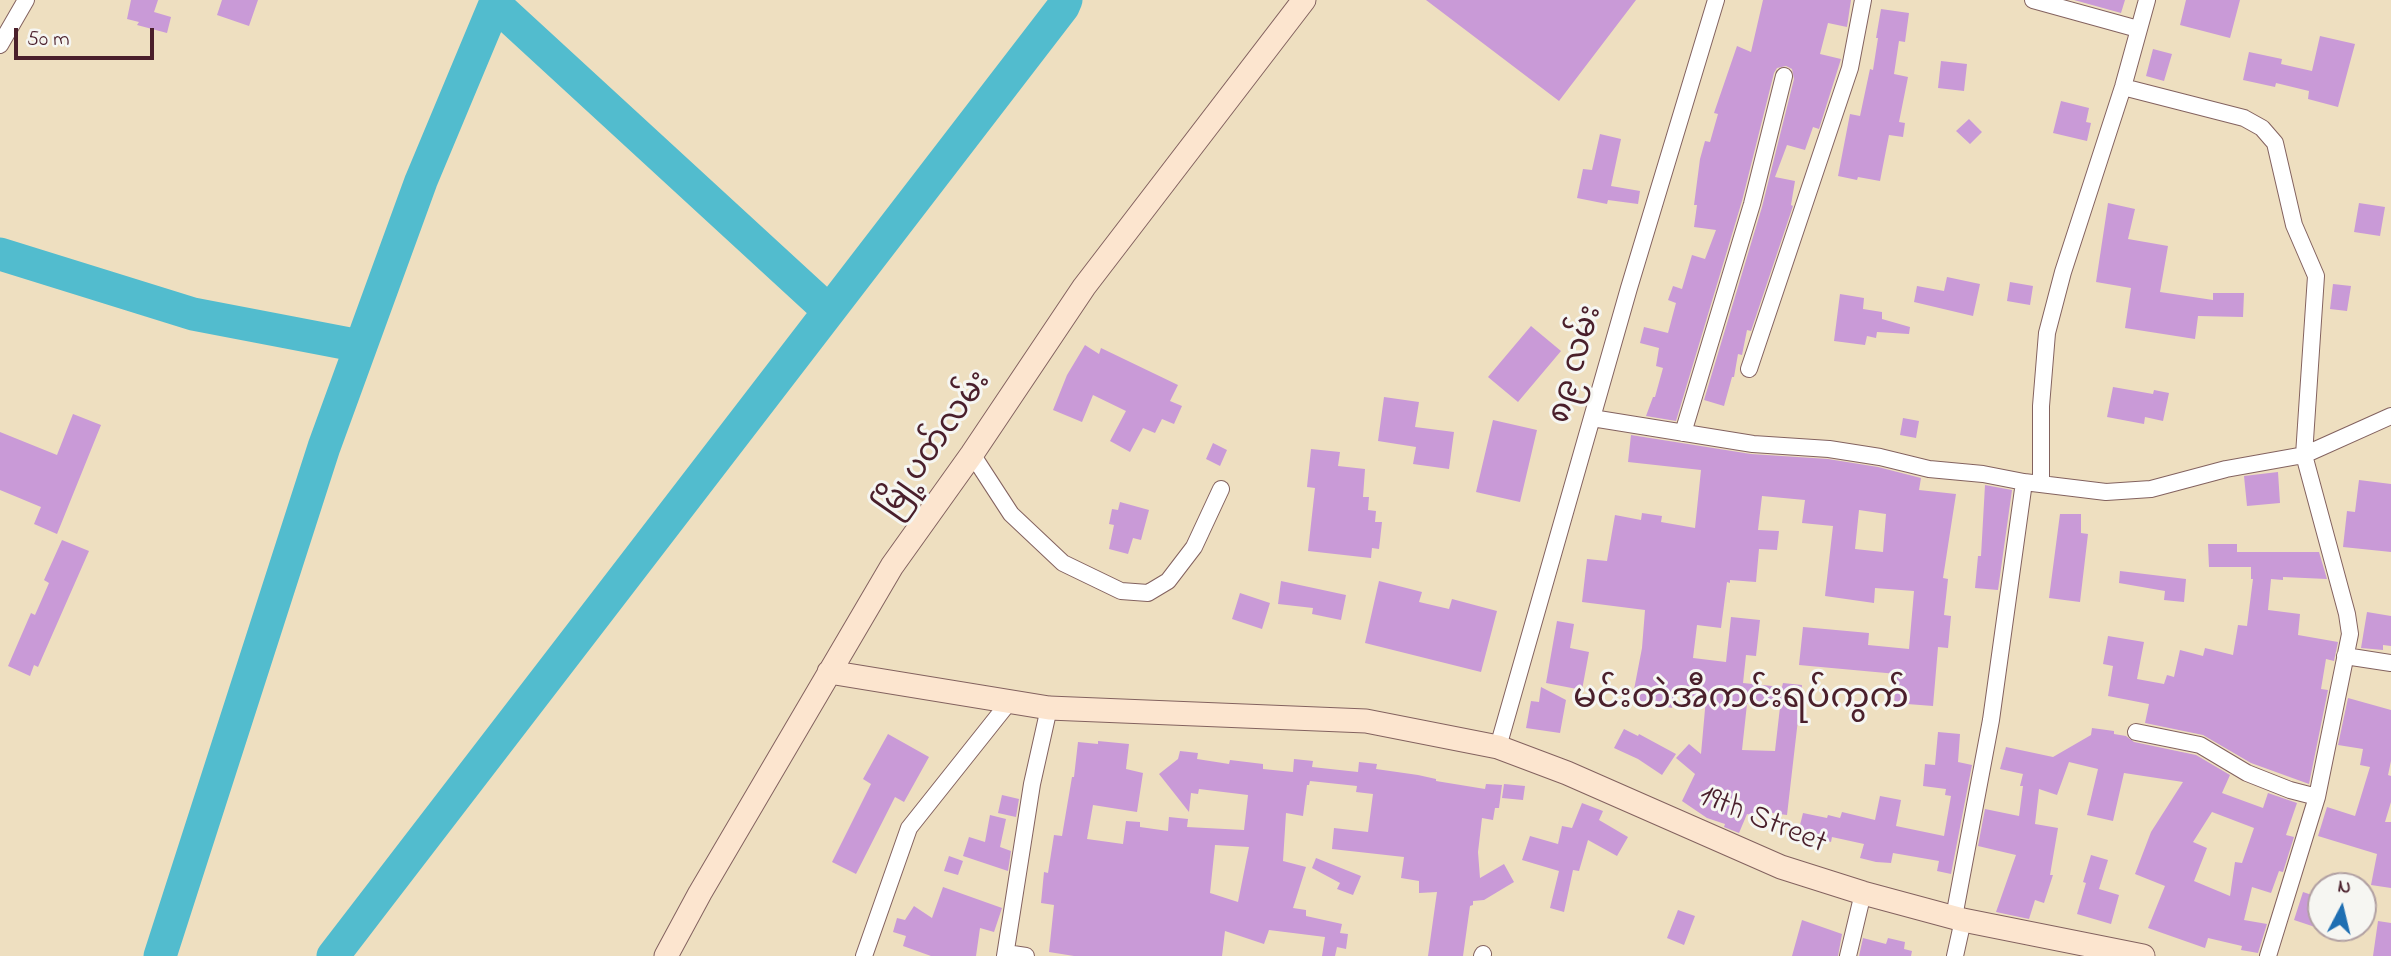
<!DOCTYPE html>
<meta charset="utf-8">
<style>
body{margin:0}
#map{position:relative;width:2391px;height:956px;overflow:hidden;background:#eedfc0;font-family:"Indie Flower",sans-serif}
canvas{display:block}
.north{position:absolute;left:2307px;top:872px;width:70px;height:70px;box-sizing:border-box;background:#f6f6f2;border:2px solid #b1a0a2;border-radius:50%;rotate:7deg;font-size:19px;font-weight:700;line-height:28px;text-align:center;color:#4a1f2b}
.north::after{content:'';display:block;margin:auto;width:24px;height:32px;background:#1f6fb2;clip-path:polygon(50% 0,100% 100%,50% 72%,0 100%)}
.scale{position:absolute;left:14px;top:28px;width:140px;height:32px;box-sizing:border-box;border:4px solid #4a1f2b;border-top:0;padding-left:9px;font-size:21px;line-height:24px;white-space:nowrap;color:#4a1f2b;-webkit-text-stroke:5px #f6f6f2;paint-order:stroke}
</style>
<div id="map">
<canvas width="2391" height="956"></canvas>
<div class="north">N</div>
<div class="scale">50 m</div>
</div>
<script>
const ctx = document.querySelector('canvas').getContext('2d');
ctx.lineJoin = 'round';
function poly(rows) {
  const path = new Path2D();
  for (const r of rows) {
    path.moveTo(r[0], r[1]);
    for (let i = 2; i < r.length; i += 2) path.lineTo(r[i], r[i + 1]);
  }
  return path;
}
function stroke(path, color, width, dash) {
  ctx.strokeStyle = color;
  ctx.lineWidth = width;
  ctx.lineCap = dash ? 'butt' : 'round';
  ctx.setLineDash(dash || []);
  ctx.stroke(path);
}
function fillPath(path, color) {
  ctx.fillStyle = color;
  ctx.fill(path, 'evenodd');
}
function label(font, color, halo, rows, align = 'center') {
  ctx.font = font + ' "Indie Flower","Noto Sans Myanmar",sans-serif';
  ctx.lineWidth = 6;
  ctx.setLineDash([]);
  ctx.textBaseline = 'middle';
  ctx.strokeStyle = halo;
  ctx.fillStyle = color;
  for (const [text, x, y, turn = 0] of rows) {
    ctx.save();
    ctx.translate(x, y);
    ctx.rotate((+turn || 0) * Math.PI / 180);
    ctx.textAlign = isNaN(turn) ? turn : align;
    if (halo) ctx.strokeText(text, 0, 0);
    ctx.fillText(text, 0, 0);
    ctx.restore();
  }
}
stroke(poly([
 [496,0,495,4,829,311],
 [0,254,193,314,360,346],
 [160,956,324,447,421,181,495,4],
 [333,956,1063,7,1066,0]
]), '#52bcce', 33);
fillPath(poly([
 [131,0,158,0,154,12,171,17,167,33,137,25,139,22,127,19],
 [222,0,258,0,249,26,217,15],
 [1426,0,1636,0,1559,101],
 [1763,0,1851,0,1847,27,1828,23,1820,54,1841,59,1819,129,1813,127,1805,150,1787,145,1775,177,1795,181,1791,205,1793,206,1751,331,1747,330,1742,355,1738,354,1734,377,1732,377,1724,406,1704,400,1762,207,1794,79,1792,69,1786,66,1777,68,1774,73,1742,201,1676,421,1646,416,1653,397,1655,397,1663,368,1656,366,1659,348,1640,343,1644,327,1668,333,1676,303,1668,300,1673,286,1682,289,1692,255,1705,259,1716,230,1694,227,1697,205,1694,205,1700,159,1705,141,1710,142,1718,114,1714,113,1737,46,1751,52],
 [2074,0,2125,0,2121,13],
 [2186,0,2240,0,2230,38,2180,25],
 [1881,9,1909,13,1905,42,1899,41,1894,74,1908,77,1899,122,1905,123,1903,137,1889,135,1880,181,1858,177,1857,180,1838,176,1850,114,1860,116,1870,69,1873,70,1878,38,1876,38],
 [2320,36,2355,44,2338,107,2308,99,2309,91,2276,83,2275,87,2243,80,2249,52,2282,59,2281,64,2312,71],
 [2153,49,2172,54,2164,81,2146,76],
 [1941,61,1967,64,1964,91,1938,88],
 [2061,101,2089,108,2086,122,2091,123,2087,141,2053,133],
 [1969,119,1982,132,1970,144,1956,131],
 [1600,134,1621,139,1611,186,1640,191,1638,204,1608,200,1607,204,1577,198,1583,169,1592,170],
 [2108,203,2135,209,2128,239,2168,246,2160,292,2213,300,2213,293,2244,293,2243,317,2198,316,2195,339,2125,328,2131,288,2096,282],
 [2359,203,2385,207,2380,236,2354,232],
 [1947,277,1980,284,1973,316,1914,302,1917,286,1944,291],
 [2010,282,2033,286,2030,305,2007,301],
 [2333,284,2351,286,2347,311,2330,309],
 [1840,294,1864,298,1863,309,1882,312,1882,319,1910,327,1909,334,1877,332,1876,338,1867,336,1865,345,1834,341],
 [1531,326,1561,351,1518,402,1488,377],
 [1085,345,1099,354,1101,348,1178,385,1170,401,1182,406,1174,424,1162,419,1155,433,1143,428,1130,452,1110,441,1126,411,1093,395,1082,422,1053,410,1067,375],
 [2113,387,2153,394,2154,390,2169,393,2163,421,2145,417,2144,424,2107,417],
 [1384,397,1419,402,1415,427,1454,432,1449,469,1413,464,1416,447,1378,441],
 [73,414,101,425,57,534,34,524,41,507,0,490,0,432,57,455],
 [1903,418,1919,421,1916,438,1900,435],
 [1493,420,1537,430,1520,502,1476,492],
 [1631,435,1751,454,1828,459,1878,467,1921,478,1919,490,1956,494,1943,578,1948,579,1944,615,1951,616,1948,648,1938,647,1933,706,1894,703,1897,674,1799,665,1803,627,1869,633,1868,645,1909,649,1914,591,1875,588,1874,603,1825,596,1833,526,1802,523,1805,500,1762,496,1758,530,1779,531,1777,550,1759,549,1756,582,1730,580,1730,583,1727,582,1721,628,1697,625,1693,658,1726,662,1731,617,1760,620,1756,656,1746,655,1743,683,1782,687,1783,683,1802,685,1787,815,1757,811,1756,816,1747,814,1739,833,1724,827,1725,824,1707,818,1682,801,1695,774,1676,758,1689,744,1701,754,1706,698,1675,694,1672,708,1632,700,1642,648,1645,610,1582,602,1587,559,1607,561,1615,515,1641,520,1642,513,1662,516,1661,522,1695,528,1701,470,1628,462],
 [1859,510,1886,514,1883,552,1855,549],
 [1747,704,1780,707,1775,751,1742,750],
 [1213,443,1227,450,1220,466,1206,459],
 [1311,449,1340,452,1338,466,1365,469,1363,497,1369,497,1368,510,1376,511,1375,522,1382,522,1379,549,1372,548,1371,558,1308,551,1315,488,1307,487],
 [2278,472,2280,503,2247,506,2244,476],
 [2359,480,2391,484,2391,552,2343,547,2347,511,2355,512],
 [1985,485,2012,490,1998,590,1975,588,1978,556,1981,556],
 [1120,502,1149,510,1141,540,1133,538,1128,554,1109,549,1114,525,1109,524,1112,509,1118,510],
 [2060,514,2081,514,2081,533,2088,534,2080,602,2049,598],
 [62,540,89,551,38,667,34,665,30,676,8,666,31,613,35,615,49,583,44,580],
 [2208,544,2237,544,2237,552,2319,552,2327,579,2283,577,2283,580,2271,579,2268,610,2300,614,2298,635,2338,642,2334,661,2326,659,2321,689,2328,690,2309,784,2251,763,2203,735,2145,723,2149,704,2108,696,2113,666,2103,664,2108,636,2144,642,2137,679,2164,684,2167,675,2174,677,2180,650,2203,656,2205,648,2233,655,2238,625,2247,626,2253,579,2251,579,2251,567,2209,567],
 [2120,571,2186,579,2184,602,2164,600,2165,591,2119,583],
 [1281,581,1346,595,1341,620,1312,614,1313,608,1278,604],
 [1379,581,1422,592,1419,602,1449,609,1452,599,1497,611,1481,672,1365,643],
 [1240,593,1270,603,1262,629,1232,619],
 [2367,612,2391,616,2391,646,2383,645,2383,650,2361,648],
 [1557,621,1574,624,1570,648,1589,652,1582,690,1546,683],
 [1541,687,1566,700,1560,733,1526,728,1531,701,1539,702],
 [2348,698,2391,710,2391,761,2388,775,2391,776,2391,802,2385,822,2391,822,2391,888,2371,885,2377,854,2318,836,2327,807,2355,816,2370,767,2360,765,2363,749,2338,745],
 [2092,728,2114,731,2114,734,2126,736,2134,742,2196,755,2230,775,2222,793,2263,808,2268,793,2297,803,2286,835,2294,837,2283,872,2279,871,2271,893,2252,887,2244,920,2267,924,2258,953,2241,950,2242,946,2208,938,2205,948,2148,928,2165,886,2135,874,2151,832,2183,782,2124,773,2113,821,2087,815,2098,769,2069,762,2057,795,2039,789,2035,824,2058,828,2050,875,2053,875,2044,903,2035,900,2029,919,1996,912,2016,855,1978,846,1985,809,2019,816,2023,786,2020,786,2023,774,2000,769,2006,747,2053,757,2091,735],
 [2212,812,2254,828,2242,863,2235,862,2230,896,2194,881,2207,848,2193,842],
 [1624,729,1638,736,1639,734,1676,754,1662,775,1638,759,1614,748],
 [1938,732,1960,734,1958,762,1972,765,1951,874,1937,871,1939,861,1893,853,1891,863,1876,862,1860,858,1864,844,1832,837,1831,842,1819,838,1818,842,1797,837,1803,813,1827,818,1828,815,1840,818,1842,812,1875,820,1880,796,1901,800,1896,826,1944,836,1951,796,1945,795,1946,789,1923,786,1925,764,1935,765],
 [888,734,929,757,904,802,895,797,856,874,832,862,871,784,863,779],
 [1098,741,1129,744,1126,769,1143,773,1137,812,1093,805,1087,839,1123,844,1126,821,1140,822,1140,827,1168,831,1169,817,1188,819,1187,827,1244,830,1248,795,1199,789,1198,794,1191,793,1189,812,1159,774,1178,759,1180,751,1198,753,1197,759,1229,764,1230,760,1263,764,1263,769,1293,772,1294,759,1313,761,1312,767,1358,772,1359,762,1377,764,1376,769,1418,775,1436,779,1436,781,1485,789,1486,784,1502,785,1499,808,1495,808,1493,820,1482,818,1478,852,1480,878,1504,864,1514,882,1484,900,1473,901,1473,905,1470,906,1463,956,1428,956,1437,892,1419,893,1419,881,1401,878,1404,857,1332,849,1334,828,1368,832,1373,794,1356,792,1357,786,1310,781,1309,785,1307,785,1303,816,1286,813,1283,861,1306,867,1293,908,1306,910,1306,916,1342,924,1340,933,1348,934,1346,949,1337,947,1335,956,1322,956,1325,937,1269,930,1264,944,1225,931,1222,956,1074,956,1049,952,1054,905,1041,903,1044,872,1048,873,1054,835,1062,836,1072,777,1074,777,1078,742,1098,744],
 [1215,845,1249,847,1238,902,1210,893],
 [1504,784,1525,786,1523,800,1502,798],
 [1002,795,1019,799,1016,817,998,813],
 [1582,803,1603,811,1599,820,1628,837,1617,856,1588,840,1579,871,1573,870,1564,912,1550,908,1559,871,1522,860,1530,836,1558,844,1562,826,1572,828],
 [990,815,1006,819,1000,847,1011,851,1008,871,963,856,969,837,985,842],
 [2091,855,2108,860,2099,889,2119,895,2111,924,2077,914,2086,883,2083,882],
 [949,856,963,861,958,875,944,871],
 [1316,858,1361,876,1353,895,1337,889,1340,883,1312,868],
 [943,887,1002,908,994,932,980,928,976,956,931,956,903,946,906,936,893,932,897,918,905,920,914,906,932,918],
 [2303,892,2321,898,2321,929,2294,920],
 [1678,910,1695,916,1684,945,1667,938],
 [1802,920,1842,934,1838,956,1792,956],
 [2378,921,2391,923,2391,956,2373,956],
 [1863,938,1886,944,1888,938,1905,942,1904,949,1912,951,1911,956,1859,956]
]), '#c99ad7');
const street = poly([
 [2033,0,2138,29],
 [0,45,26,0],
 [2123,87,2244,118,2262,128,2275,143,2294,225,2316,276,2304,455,2347,614,2350,634,2317,797,2268,956],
 [1749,369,1850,68,1863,0],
 [1592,418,1753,444,1829,449,1880,457,1929,469,1983,474,2024,482,2106,492,2151,489,2226,469,2304,455,2391,416],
 [1683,433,1752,204,1784,76],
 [972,454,1011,514,1063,563,1121,591,1148,593,1168,581,1194,547,1221,489],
 [2041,484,2041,406,2047,333,2063,272,2123,87,2147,0],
 [2345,656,2391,663],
 [2136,732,2200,745,2247,773,2290,790,2317,797],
 [1498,747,1629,288,1716,0],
 [1954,917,1991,720,2024,482],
 [1006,953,1026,956],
 [864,956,909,828,1010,701],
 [1005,956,1032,784,1049,708],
 [1482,956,1483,954],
 [1848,956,1863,893],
 [1955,956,1963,920]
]);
const secondary = poly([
 [829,672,1049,708,1366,721,1498,747,1567,773,1781,867,1863,893,1963,920,2143,956],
 [666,956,700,893,892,566,972,454,1084,287,1304,0]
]);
stroke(street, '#83625f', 18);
stroke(secondary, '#83625f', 25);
stroke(street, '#fff', 16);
stroke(secondary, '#fce5cf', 23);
label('32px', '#4a1f2b', '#f6f6f2', [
 ["၈၉ လမ်း",1578,365,-74],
 ["မြို့ပတ်လမ်း",937,446,-55],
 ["19th Street",1762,822,22]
]);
label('35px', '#4a1f2b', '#f6f6f2', [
 ["မင်းတဲအီကင်းရပ်ကွက်",1741,701]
]);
</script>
